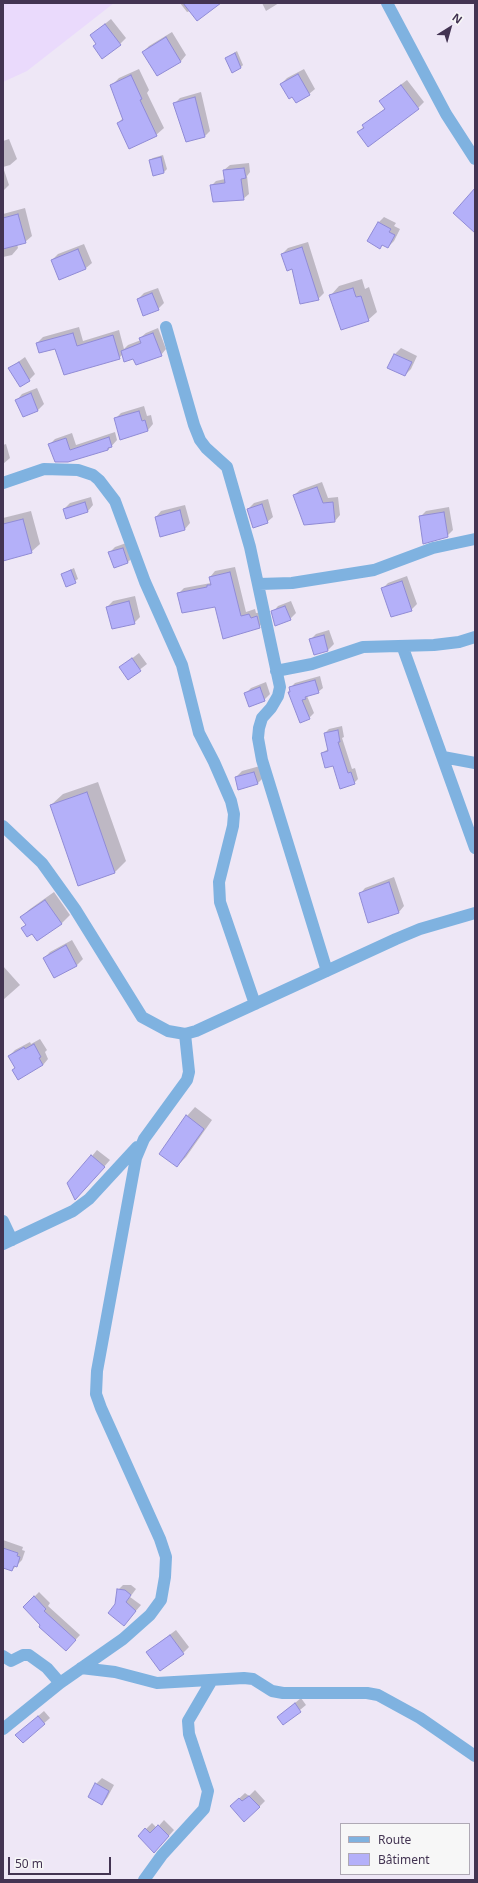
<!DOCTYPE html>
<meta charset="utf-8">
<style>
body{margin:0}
#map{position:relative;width:478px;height:1883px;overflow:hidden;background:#eee7f6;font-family:"Noto Sans",sans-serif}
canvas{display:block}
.frame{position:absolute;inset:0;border:4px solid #433452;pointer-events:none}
.legend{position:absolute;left:340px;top:1823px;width:130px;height:52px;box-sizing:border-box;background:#f7f7f7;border:1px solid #afa9b5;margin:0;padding:5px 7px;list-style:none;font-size:12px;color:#433452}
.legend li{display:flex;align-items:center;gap:8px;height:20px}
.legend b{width:20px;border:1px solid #afa9b5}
.north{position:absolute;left:430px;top:8px;width:40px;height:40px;-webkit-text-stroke:3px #f7f7f7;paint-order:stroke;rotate:37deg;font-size:11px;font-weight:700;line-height:16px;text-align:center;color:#433452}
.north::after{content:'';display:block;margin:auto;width:14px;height:18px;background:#433452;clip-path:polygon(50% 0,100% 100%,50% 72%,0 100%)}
.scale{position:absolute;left:8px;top:1857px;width:103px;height:18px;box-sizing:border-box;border:2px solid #433452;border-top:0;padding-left:5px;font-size:12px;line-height:14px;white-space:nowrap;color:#433452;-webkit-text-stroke:3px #f7f7f7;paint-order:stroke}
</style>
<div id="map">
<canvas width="478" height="1883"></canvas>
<div class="frame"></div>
<ul class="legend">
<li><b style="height:5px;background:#7fb2e0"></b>Route</li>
<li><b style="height:11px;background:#b4b0f9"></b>Bâtiment</li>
</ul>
<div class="north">N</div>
<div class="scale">50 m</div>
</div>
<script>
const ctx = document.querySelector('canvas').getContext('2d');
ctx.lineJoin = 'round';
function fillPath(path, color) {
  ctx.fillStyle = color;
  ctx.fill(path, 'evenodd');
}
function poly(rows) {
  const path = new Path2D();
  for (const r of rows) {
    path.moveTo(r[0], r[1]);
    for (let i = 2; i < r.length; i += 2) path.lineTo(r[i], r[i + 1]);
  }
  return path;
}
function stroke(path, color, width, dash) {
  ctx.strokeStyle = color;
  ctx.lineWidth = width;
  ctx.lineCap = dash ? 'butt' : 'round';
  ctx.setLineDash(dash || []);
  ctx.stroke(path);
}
fillPath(poly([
 [3,3,114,3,27,71,3,82]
]), '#eadafc');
fillPath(poly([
 [180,3,218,3,187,12],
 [262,3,279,3,266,11],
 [111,19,126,38,120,44,97,43,91,35],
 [172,32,186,55,181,61,157,75,143,52,149,46],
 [237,51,243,65,241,67,226,58],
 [139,69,149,90,147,93,164,128,156,135,118,123,123,118,112,85,119,78],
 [304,69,315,89,309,94,281,84,287,78],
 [407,80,424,102,418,108,359,132,369,120,386,108,386,96],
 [201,92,210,131,205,136,174,104,180,98],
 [9,139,17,159,10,165,3,167,9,185,3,191,3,141],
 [163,155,167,169,164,172,154,175,150,160,153,158],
 [249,163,250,172,247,176,249,194,243,199,211,186,216,181,225,179,224,170,230,165],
 [25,208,32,236,25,242,17,244,18,248,12,255,3,257,3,214],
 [384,217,396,223,394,226,400,229,394,241,388,247,378,223],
 [308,242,324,293,318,299,282,254,288,248],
 [84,244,92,263,86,268,52,260,58,254],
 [362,279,365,289,369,287,377,312,368,320,331,295,339,286],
 [158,288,164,303,158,309,138,299,144,293],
 [79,327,83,341,119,330,124,349,128,345,141,340,140,338,146,333,158,328,166,349,161,355,134,358,123,354,119,358,37,343,43,337],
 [401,348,417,356,411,369,405,375,389,368,395,354],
 [25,357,35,374,29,380,10,368],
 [37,388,44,404,38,410,23,416,17,400,22,394],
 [144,406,147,416,151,415,153,424,148,430,115,419,121,413],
 [115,432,117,440,108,450,55,461,50,444,55,439,72,433,76,445],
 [6,444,10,458,3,464,3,445],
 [322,482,328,498,338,497,340,515,335,521,294,495,300,490],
 [91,497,93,505,88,511,64,509,70,503],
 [268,499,273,517,267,522,248,509,254,503],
 [185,505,190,523,185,529,156,517,161,511],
 [449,507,453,530,447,536,420,517,426,511],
 [31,511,40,544,31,552,3,560,3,518],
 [129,542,133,557,128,562,110,552,115,547],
 [235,567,246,612,255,609,256,613,262,612,264,621,259,627,215,606,178,594,184,588,211,583,210,577,215,571],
 [74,568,78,579,66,585,62,574],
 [407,576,417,604,411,610,382,589,388,583],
 [135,596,140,617,134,623,107,607,113,601],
 [291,601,296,613,290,619,273,612,278,606],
 [329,630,334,644,328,650,315,654,310,640,316,634],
 [139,653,147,664,129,678,121,667],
 [320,676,323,688,318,692,307,696,314,713,309,718,290,688,295,683],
 [266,682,270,694,264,700,245,694,251,688],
 [342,726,344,737,342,738,352,769,355,768,358,779,354,783,322,753,328,749,325,733,329,729],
 [260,766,263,778,257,784,236,777,242,771],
 [98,782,126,861,114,873,51,805,63,794],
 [394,877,404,906,399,912,360,894,365,888],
 [54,892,70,915,62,923,37,940,32,933,22,928,26,925,21,917,30,909],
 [72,940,83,959,77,965,54,977,44,958,50,952],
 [3,966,20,985,3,1000],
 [40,1039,47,1050,45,1052,48,1059,43,1065,16,1068,9,1056,15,1050,30,1042,31,1044],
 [195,1107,212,1120,186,1157,177,1166,187,1116],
 [97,1150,110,1160,81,1193,92,1156],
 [3,1540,23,1547,22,1550,25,1551,22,1560,12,1570,3,1567],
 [123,1585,131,1585,136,1589,130,1597,141,1605,129,1619,116,1604,118,1590],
 [39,1592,50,1603,48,1606,80,1635,66,1650,24,1607],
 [176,1630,189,1647,183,1653,147,1652],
 [301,1698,306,1705,283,1724,278,1717],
 [44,1711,50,1718,23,1742,16,1735],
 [102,1778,114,1785,107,1798,102,1804,96,1784],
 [255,1790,265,1801,259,1807,231,1806,245,1793,249,1796],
 [164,1820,174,1830,160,1846,139,1836,152,1823,157,1828]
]), '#0003');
const building = poly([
 [183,3,221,3,197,21,183,3],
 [105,24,121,45,102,59,93,46,96,44,90,35,105,24],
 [166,37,181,62,157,76,142,52,166,37],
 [235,53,241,68,232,73,225,58,235,53],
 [298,74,310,95,296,103,292,97,289,99,280,84,298,74],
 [131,75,142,99,140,100,157,136,129,149,117,123,123,120,110,85,131,75],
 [401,85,419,109,368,147,357,132,364,128,362,125,385,109,379,101,401,85],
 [195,97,205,137,186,142,173,103,195,97],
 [161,157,164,173,153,176,149,160,161,157],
 [244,168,246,178,241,179,244,200,213,202,210,185,225,183,223,170,244,168],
 [475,188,475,233,453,213,475,188],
 [18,214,26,243,3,249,3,218,18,214],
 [378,222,391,229,389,232,395,235,388,248,382,245,380,249,367,241,378,222],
 [302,247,319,300,300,304,292,269,287,271,281,254,302,247],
 [78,249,86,269,59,280,51,260,78,249],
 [353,288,356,297,361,296,369,321,341,330,329,295,353,288],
 [152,293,159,310,143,316,137,299,152,293],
 [73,333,77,346,113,335,120,359,64,375,55,349,39,353,36,343,73,333],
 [153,333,162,356,136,365,133,359,124,362,121,351,141,343,139,338,153,333],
 [394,354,412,362,405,376,387,368,394,354],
 [19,362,30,381,20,387,8,368,19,362],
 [31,393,38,411,23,417,15,400,31,393],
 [139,411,142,421,145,420,148,431,120,440,114,418,139,411],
 [109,437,112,447,108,448,108,450,68,462,55,462,48,444,66,438,70,450,109,437],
 [317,487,323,503,333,502,335,522,304,525,293,495,317,487],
 [85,502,88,512,66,519,63,509,85,502],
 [262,504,268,523,253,528,247,509,262,504],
 [180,510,185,530,160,537,155,517,180,510],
 [444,512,448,537,423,544,419,516,444,512],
 [23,519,32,553,3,561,3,524,23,519],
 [123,548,128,563,114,568,108,552,123,548],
 [71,570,76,583,66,587,61,574,71,570],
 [230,572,241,616,249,614,251,618,257,616,260,628,223,639,215,607,182,613,177,593,207,587,207,585,211,585,209,577,230,572],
 [402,581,412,611,391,617,381,588,402,581],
 [129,601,135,624,112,629,106,607,129,601],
 [285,606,291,620,275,626,271,611,285,606],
 [324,635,328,651,314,655,309,639,324,635],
 [132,658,141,671,128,680,119,667,132,658],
 [315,680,319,693,305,697,306,699,302,700,310,719,300,723,288,692,290,692,289,687,315,680],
 [260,687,265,701,249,707,244,693,260,687],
 [338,730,340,742,338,742,348,773,351,772,355,784,340,789,333,766,325,768,321,753,328,751,324,733,338,730],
 [254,772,258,784,238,790,235,777,254,772],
 [87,792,115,873,78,886,50,805,87,792],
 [389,882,399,913,368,923,359,893,389,882],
 [45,900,62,924,37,941,32,934,27,937,21,928,26,925,20,917,45,900],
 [66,945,77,966,54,978,43,958,66,945],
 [34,1044,41,1057,39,1058,43,1065,18,1080,12,1070,15,1068,8,1056,24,1047,25,1049,34,1044],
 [186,1115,204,1129,177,1167,159,1154,186,1115],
 [91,1155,105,1167,75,1200,67,1183,91,1155],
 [3,1548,18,1553,17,1556,20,1557,17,1567,14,1566,12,1571,3,1568,3,1548],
 [117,1589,125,1590,131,1595,126,1602,136,1611,124,1626,108,1613,115,1604,117,1589],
 [34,1596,46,1609,44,1611,76,1640,66,1651,39,1627,40,1625,23,1607,34,1596],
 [170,1635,184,1654,160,1671,146,1652,170,1635],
 [295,1703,301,1712,283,1725,277,1717,295,1703],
 [38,1716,45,1724,23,1743,15,1735,38,1716],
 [95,1783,109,1791,102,1805,88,1797,95,1783],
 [249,1796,260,1807,244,1822,230,1806,239,1798,242,1801,249,1796],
 [158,1825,169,1836,154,1853,138,1836,145,1828,150,1833,158,1825]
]);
fillPath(building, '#b4b0f9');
stroke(building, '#908bd5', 1);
stroke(poly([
 [387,3,446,114,475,159],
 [166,327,194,425,200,440,206,448,227,467,250,547,280,687,278,696,271,708,262,718,259,728,258,738,262,760,327,971],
 [3,483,44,469,78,470,93,475,99,480,115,501,145,582,182,665,199,733,214,762,231,801,234,814,233,826,219,882,220,902,255,1004],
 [259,584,292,583,374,570,433,548,475,539],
 [403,648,475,848],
 [276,671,312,664,363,647,434,645,459,642,475,637],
 [443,757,475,763],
 [3,826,42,863,75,909,142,1017,168,1031,185,1034,196,1031,396,939,420,929,475,913],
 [3,1221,12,1240],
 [3,1244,73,1211,89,1199,137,1147],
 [3,1656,11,1661,23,1655,29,1655,47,1668,60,1683],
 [81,1668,115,1672,157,1683,244,1678,253,1679,272,1691,283,1693,367,1693,378,1695,420,1718,475,1756],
 [3,1729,60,1683,123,1639,150,1615,161,1600,165,1577,166,1557,160,1539,101,1408,96,1394,97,1371,136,1158,144,1139,187,1080,189,1072,185,1034],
 [144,1880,162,1855,204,1809,208,1791,189,1734,188,1721,212,1680]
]), '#7fb2e0', 12);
</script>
